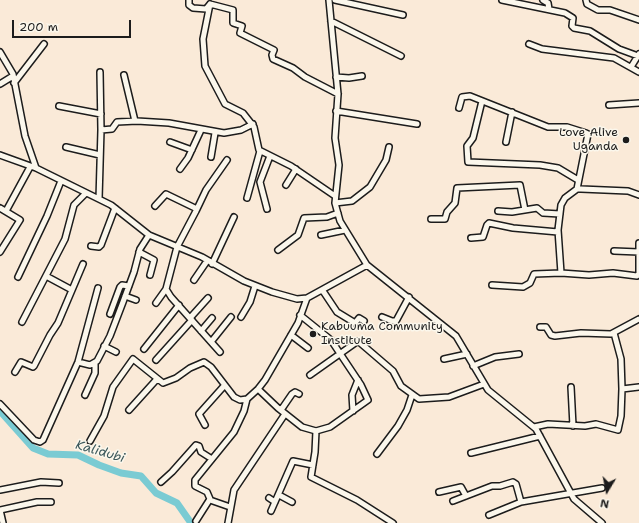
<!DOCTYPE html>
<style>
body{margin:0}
#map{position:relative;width:639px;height:523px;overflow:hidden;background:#faead8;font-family:"Shantell Sans",sans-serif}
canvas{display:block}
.north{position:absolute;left:587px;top:471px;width:40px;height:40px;-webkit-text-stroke:3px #fbf7ec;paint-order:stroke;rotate:190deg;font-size:11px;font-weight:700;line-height:16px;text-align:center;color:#1c1c1c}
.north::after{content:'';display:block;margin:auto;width:14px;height:18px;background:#1c1c1c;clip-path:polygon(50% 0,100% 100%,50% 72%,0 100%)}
.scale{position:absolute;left:12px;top:20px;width:119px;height:18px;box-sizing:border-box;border:2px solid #1c1c1c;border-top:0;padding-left:5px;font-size:12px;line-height:14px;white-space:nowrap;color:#1c1c1c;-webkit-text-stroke:3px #fbf7ec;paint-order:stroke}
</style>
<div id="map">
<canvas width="639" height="523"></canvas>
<div class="north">N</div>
<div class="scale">200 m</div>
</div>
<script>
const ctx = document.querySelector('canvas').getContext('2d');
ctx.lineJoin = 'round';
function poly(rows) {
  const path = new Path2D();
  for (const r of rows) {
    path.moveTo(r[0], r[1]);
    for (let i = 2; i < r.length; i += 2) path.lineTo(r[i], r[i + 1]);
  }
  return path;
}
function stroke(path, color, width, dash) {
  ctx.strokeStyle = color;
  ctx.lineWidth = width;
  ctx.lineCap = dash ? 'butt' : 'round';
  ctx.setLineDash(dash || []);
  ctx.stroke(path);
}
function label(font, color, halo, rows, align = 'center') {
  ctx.font = font + ' "Shantell Sans",sans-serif';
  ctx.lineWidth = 3;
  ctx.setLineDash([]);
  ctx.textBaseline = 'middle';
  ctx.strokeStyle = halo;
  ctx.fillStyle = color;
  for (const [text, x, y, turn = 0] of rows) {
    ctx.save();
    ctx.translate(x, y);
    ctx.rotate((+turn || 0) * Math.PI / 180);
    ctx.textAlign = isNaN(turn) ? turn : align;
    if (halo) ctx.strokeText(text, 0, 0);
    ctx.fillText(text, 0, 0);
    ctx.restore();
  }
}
stroke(poly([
 [0,411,33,448,48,454,78,455,99,465,121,473,141,476,156,493,177,503,191,523]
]), '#7acbd3', 7);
const minor = poly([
 [189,0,189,5,193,8,206,9,210,4,203,39,205,66,225,104,243,113,254,127,259,150,291,166,335,196],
 [329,0,338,94,335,138,339,165,335,203,340,221,367,265,456,336,488,390,536,429,574,499,602,523],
 [335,0,403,15],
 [502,0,565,13,573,18,572,26,574,28,590,31,619,49,638,56],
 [543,0,548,3,549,9],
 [586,0,587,4,598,10,610,10,639,20],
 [210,4,233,10,233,23,242,26,240,33,274,50,272,55,273,59,293,68,305,77,338,94],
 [331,21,401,56],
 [529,44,542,49,614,58,639,72],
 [0,52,13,74,25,136,36,168],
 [631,67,639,54],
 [124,75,135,121],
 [336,77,349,78,362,76],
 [14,83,44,44],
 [0,84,13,76],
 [482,101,473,138,467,146,468,162,540,165,558,168,578,180],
 [609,105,639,103],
 [59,106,101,114],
 [459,108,462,97,470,96,548,127,567,127,586,133,588,134,577,189],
 [336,111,417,124],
 [101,130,112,129,117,122,137,121,169,123,224,133,241,130,253,124],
 [170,142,192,150],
 [506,142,512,112],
 [66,147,100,155],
 [0,155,36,168,111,205,149,235,202,257,244,281,272,292,297,299,307,298,367,265],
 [211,157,215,133],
 [180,169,188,158,201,130],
 [286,185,296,169],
 [247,198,260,151],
 [99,199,101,130,100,72],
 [335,203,352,201,370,187,386,160,389,147],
 [155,206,166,194,197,209],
 [0,208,20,220,0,252],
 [267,209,260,182,270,156],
 [6,211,30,167],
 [498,211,512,212,537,208,543,213,560,214],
 [431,219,445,219,447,212,455,203,457,188,520,185,525,210],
 [321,235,345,230],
 [471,238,483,237,487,225,489,223,513,228,558,232],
 [91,246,99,247,101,245,115,208],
 [278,250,298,235,304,218,327,217,338,213],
 [614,251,639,252],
 [139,252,154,260,150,275],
 [212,264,234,217],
 [561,273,558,230,561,205,565,198,577,189,581,189,628,191,639,195],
 [18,277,47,216,61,181],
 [194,280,207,261],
 [492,285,523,287,530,283,534,274,561,273,589,275,613,273,637,276,639,274,639,243],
 [72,290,83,264],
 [323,291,337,312,355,323,359,318,364,321],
 [125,296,136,300],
 [156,303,166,289],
 [110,314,120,287,122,285,129,286],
 [241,317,250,302,255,286],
 [382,317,392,321,396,321,409,297],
 [190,318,208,298],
 [22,322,65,239,74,205,86,193],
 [540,327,546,327,551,335,555,336,581,333,611,334,639,319],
 [201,331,212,318],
 [291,335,308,348],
 [211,342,231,317],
 [104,346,116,352],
 [144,349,179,305],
 [220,352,171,297,166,289,177,247,196,211,206,190,227,160],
 [444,359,467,354],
 [156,360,192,320],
 [78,362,90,365,97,361,110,336,123,302,134,272,140,249,149,235],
 [473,366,495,357,519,354],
 [15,372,21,362,33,367,34,366,50,335,58,323,72,290,46,276],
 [310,375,358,341,393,371,401,386,419,399,449,397,484,384],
 [571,387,573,426],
 [258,389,278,408,302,427,316,431,330,427,368,400,361,385,331,340,300,315],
 [622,389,639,387],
 [85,395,95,373,95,364],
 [0,404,34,440,40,442,43,440,78,362,98,288],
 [129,410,157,379],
 [281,410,292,394,295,392,299,394],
 [353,411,352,395,358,380],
 [205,425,199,414,224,386],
 [534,427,548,424,585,426,596,424,618,430,621,416,622,389,621,359,614,333],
 [316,431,315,452,311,477,357,500,393,523],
 [90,441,104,416,113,387,133,359,163,383,176,378,190,368,204,362,211,367,234,397,240,400,247,399],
 [471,453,540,436],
 [377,454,398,426,407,410,412,395],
 [161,482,172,472,196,445,199,446,201,452,212,459],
 [0,490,41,482,59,483],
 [439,492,461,487,466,496],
 [279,495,292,502],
 [269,498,275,502],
 [210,500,230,507],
 [453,501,492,486,500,486,513,482,516,484,521,502],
 [0,510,37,502,51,502],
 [0,510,3,523],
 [271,511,293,461,313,465],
 [489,515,521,502,602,488],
 [196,521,210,499,207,492,195,486,195,480,234,432,244,411,247,399,258,389,265,380,298,323,307,298],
 [228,523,234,490,285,414]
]);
stroke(minor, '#1c1c1c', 8);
stroke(minor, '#fbf7ec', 5);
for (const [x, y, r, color] of [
 [626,140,4,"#1c1c1c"],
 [313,334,4,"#1c1c1c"]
]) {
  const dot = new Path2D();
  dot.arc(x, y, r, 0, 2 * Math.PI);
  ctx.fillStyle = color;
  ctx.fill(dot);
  stroke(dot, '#fbf7ec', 1.5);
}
label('12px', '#1c1c1c', '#fbf7ec', [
 ["Love Alive",618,133],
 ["Uganda",618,147],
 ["Kabuuma Community",321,327,"left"],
 ["Institute",321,341,"left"]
], 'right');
label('italic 13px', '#3d595c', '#fbf7ec', [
 ["Kalidubi",100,452,16]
]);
</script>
